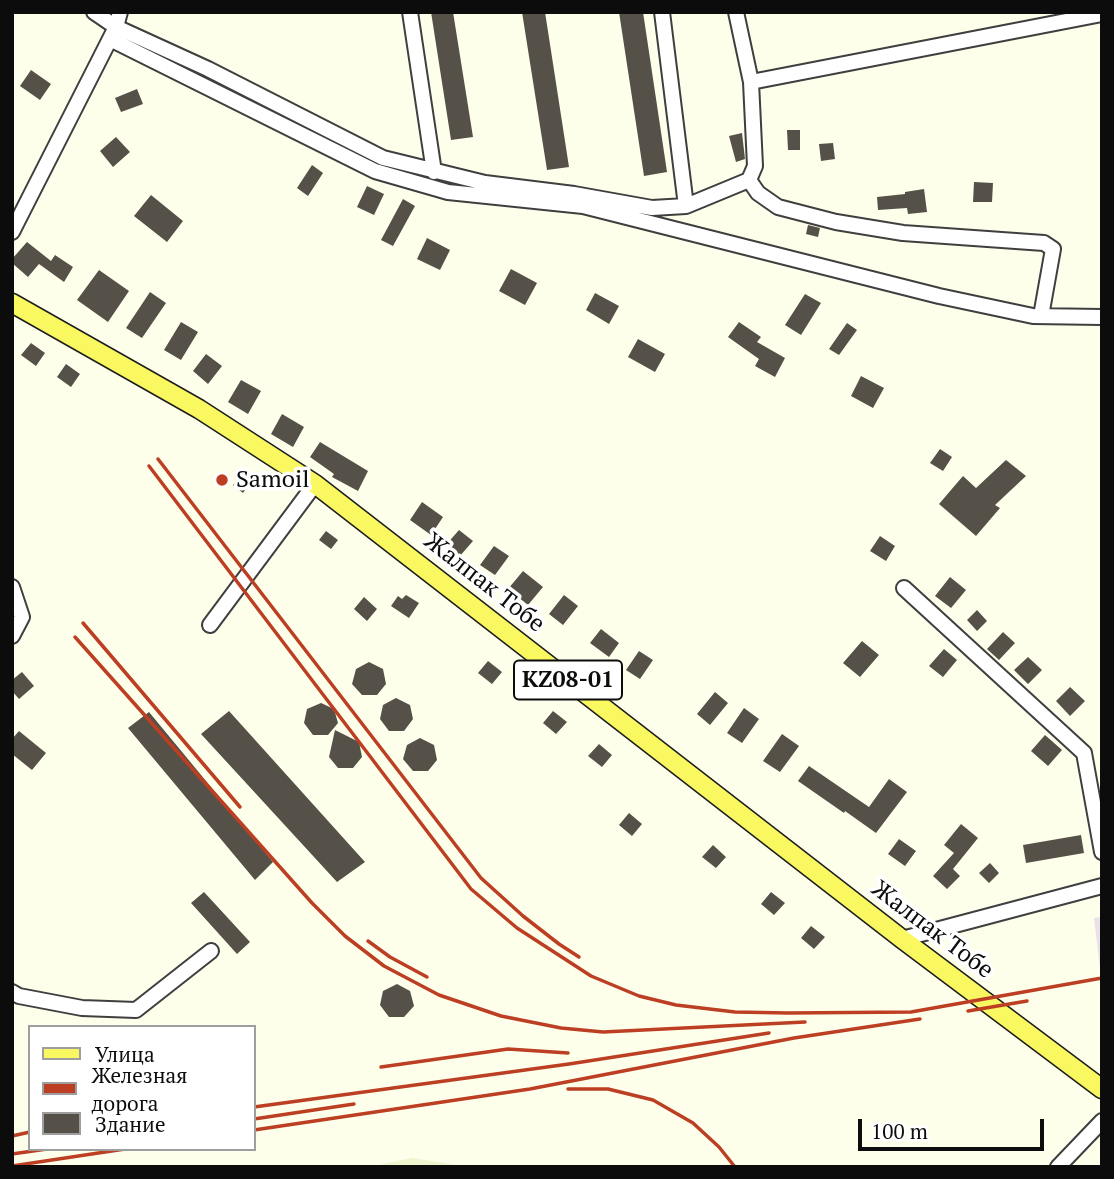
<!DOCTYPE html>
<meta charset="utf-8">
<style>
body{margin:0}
#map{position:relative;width:1114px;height:1179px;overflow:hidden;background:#feffeb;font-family:"PT Serif",serif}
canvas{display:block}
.frame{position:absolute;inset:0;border:14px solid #0c0c0c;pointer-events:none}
.legend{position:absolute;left:28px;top:1025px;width:228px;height:126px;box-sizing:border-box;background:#fff;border:2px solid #9e9e9e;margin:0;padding:9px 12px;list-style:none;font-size:21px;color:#0c0c0c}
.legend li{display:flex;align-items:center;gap:14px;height:35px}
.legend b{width:35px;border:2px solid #9e9e9e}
.scale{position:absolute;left:858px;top:1119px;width:186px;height:32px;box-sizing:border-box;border:4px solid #0c0c0c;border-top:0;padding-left:9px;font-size:21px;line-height:24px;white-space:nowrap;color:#0c0c0c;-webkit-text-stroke:5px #fff;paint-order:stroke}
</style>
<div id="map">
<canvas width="1114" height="1179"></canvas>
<div class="frame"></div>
<ul class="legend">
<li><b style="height:9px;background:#faf860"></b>Улица</li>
<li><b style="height:9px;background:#bd3f23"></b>Железная дорога</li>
<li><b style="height:19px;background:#555048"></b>Здание</li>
</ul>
<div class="scale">100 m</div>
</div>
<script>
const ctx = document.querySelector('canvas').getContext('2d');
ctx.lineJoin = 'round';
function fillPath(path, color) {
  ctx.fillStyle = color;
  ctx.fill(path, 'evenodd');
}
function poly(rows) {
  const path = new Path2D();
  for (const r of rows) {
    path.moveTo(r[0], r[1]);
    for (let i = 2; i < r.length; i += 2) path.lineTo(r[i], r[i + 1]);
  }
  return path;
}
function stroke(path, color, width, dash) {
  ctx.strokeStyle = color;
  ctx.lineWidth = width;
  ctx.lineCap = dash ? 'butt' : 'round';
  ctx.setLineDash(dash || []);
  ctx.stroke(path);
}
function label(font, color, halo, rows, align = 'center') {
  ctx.font = font + ' "PT Serif",serif';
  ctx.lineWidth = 7;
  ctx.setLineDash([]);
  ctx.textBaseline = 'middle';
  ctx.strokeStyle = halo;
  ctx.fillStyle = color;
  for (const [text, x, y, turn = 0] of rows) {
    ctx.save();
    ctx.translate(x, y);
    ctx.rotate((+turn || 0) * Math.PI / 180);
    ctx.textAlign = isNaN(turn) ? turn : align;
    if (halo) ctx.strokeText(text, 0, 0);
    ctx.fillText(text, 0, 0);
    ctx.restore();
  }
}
fillPath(poly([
 [1102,917,1102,985,1094,918]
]), '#ebe0ea');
fillPath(poly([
 [412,1158,470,1167,369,1167]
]), '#eff5cc');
fillPath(poly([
 [431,12,453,12,473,137,451,140],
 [522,12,545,12,569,167,547,170],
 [619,12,643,12,667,172,644,176],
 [31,70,51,84,40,100,20,86],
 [137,89,143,104,121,112,115,98],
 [787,130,800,130,800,150,788,150],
 [742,133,745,159,736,162,729,136],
 [116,137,130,152,113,167,100,151],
 [833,143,835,159,821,161,819,144],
 [312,165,323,173,308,196,297,188],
 [974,182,993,183,992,202,973,202],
 [367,186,384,194,374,215,357,207],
 [924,189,927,212,908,214,907,208,878,210,877,197,905,194,905,192],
 [151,195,183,221,167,242,134,216],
 [403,199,415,206,393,246,381,240],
 [808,225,820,228,818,237,806,234],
 [427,238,450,250,440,270,417,259],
 [27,242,51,261,55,255,73,267,64,282,39,264,28,277,12,263,12,259],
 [511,269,537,283,525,305,499,291],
 [99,270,129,291,108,322,77,300],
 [150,292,166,303,142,338,126,328],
 [595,293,619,306,609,324,586,310],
 [805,294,821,303,801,335,785,325],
 [181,322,198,332,181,360,164,350],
 [739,322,761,337,757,342,785,358,775,377,755,366,759,359,728,337],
 [847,323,857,330,839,355,829,349],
 [638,339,665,354,655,372,628,357],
 [31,343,45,353,36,366,21,355],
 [206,354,222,366,208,384,193,371],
 [66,364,80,374,71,387,57,377],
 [861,376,884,388,873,408,851,396],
 [241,380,261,391,248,414,228,402],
 [282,414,304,427,293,447,271,434],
 [320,442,368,471,358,491,332,477,334,474,310,457],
 [940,449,952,457,943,471,930,463],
 [1006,460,1026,476,995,505,1000,508,976,536,939,504,963,476,976,488],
 [242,474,251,481,243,493,233,485],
 [422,502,443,517,431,535,410,520],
 [459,530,473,541,459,557,445,546],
 [326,531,338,540,331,549,319,540],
 [880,536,895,546,886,561,870,551],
 [494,546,509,556,495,575,480,565],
 [523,571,543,587,528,605,508,589],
 [950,577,966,590,951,608,935,596],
 [406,595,419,603,409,618,391,606,398,596,402,599],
 [564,595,578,606,563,625,549,614],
 [364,597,377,609,367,621,354,609],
 [977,610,987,621,977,631,967,620],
 [601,629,619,643,609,657,590,643],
 [1003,632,1015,643,999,660,987,649],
 [862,641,879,655,860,677,843,663],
 [944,649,957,660,943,677,929,666],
 [639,651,653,660,640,679,626,670],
 [1028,657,1042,670,1028,684,1014,670],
 [488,661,502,672,492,684,478,673],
 [369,662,383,669,386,684,377,695,362,695,352,684,356,669],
 [22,672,34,686,19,699,12,691,12,680],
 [1070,687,1085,701,1070,716,1056,701],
 [715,692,728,703,710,725,697,714],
 [396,698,410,705,413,719,404,731,389,731,380,719,383,705],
 [321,703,334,709,338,723,328,735,313,735,304,723,307,709],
 [744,708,759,719,742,743,727,733],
 [229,711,365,862,337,882,201,734],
 [553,711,567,722,556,734,543,723],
 [149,712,273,862,255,880,128,728],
 [335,730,359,742,362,757,353,768,338,768,329,757],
 [19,731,46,753,32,770,12,754,12,739],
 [782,734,799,746,780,772,763,761],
 [1045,735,1062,750,1048,766,1031,751],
 [420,738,434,745,437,760,428,771,413,771,403,759,407,745],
 [599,744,612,755,602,767,588,756],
 [809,766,869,807,889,779,907,792,876,833,845,811,844,813,798,781],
 [629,813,642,824,632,836,619,825],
 [961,824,978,838,953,869,960,876,947,889,933,876,954,853,944,845],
 [1081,835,1084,853,1026,863,1023,845],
 [899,839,916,851,905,866,888,854],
 [713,845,726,857,716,868,702,857],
 [990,863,999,873,989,883,979,873],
 [204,892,250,942,237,954,191,903],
 [771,892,785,903,774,915,761,904],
 [811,926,825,937,814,949,801,938],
 [397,984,410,991,414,1006,404,1017,389,1017,380,1005,383,991]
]), '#555048');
const minor = poly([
 [94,12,116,27,208,69,383,158,485,183,574,194,652,208,686,206,749,180,755,166,751,82,736,12],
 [410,12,434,172],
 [662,12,686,206],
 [110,39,375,171,448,192,583,206,939,296,1033,316,1102,317],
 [751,82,1102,14],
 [749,180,758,193,778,207,836,222,903,233,1044,243,1053,249,1041,316],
 [12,232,116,27,120,12],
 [12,587,22,617,12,636],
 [904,588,1084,753,1102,852],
 [210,625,315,484],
 [902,939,1102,886],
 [12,992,19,996,82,1008,136,1010,211,951],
 [1058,1167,1102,1121]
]);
const major = poly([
 [12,303,199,409,315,484,902,939,1102,1089]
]);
stroke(minor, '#3f3f3f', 18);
stroke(major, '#1d1d1d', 21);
stroke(minor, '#fff', 14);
stroke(major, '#faf860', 18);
stroke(poly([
 [158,459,481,878,523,916,559,944,579,957],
 [149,466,471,889,517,928,591,976,639,996,676,1005,735,1012,788,1013,911,1012,1102,978],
 [83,623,240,807],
 [75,637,312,903,345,936,384,966,439,995,501,1016,561,1028,603,1032,805,1022],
 [368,941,390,957,427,977],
 [968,1011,1027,1001],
 [381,1067,508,1049,568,1053],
 [568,1089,608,1089,653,1100,693,1123,719,1147,735,1167],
 [254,1107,569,1064,769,1033],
 [254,1119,354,1104],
 [254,1130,530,1089,794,1038,920,1019],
 [12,1136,30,1132],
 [12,1154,47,1149],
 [12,1166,125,1149]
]), '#bd3f23', 3.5);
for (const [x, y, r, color] of [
 [222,480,7,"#bd3f23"]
]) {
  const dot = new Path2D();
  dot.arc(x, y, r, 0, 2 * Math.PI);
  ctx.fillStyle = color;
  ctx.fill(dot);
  stroke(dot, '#fff', 2.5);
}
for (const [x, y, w] of [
 [568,680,108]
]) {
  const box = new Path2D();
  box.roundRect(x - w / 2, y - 19.5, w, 39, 5);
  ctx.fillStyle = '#fff';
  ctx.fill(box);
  stroke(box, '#0c0c0c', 2);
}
label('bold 23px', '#0c0c0c', null, [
 ["KZ08-01",568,680]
]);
label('24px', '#0c0c0c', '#fff', [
 ["Samoil",236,480]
], 'left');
label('24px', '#0c0c0c', '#fff', [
 ["Жалпак Тобе",484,583,38],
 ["Жалпак Тобе",932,930,37]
]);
</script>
